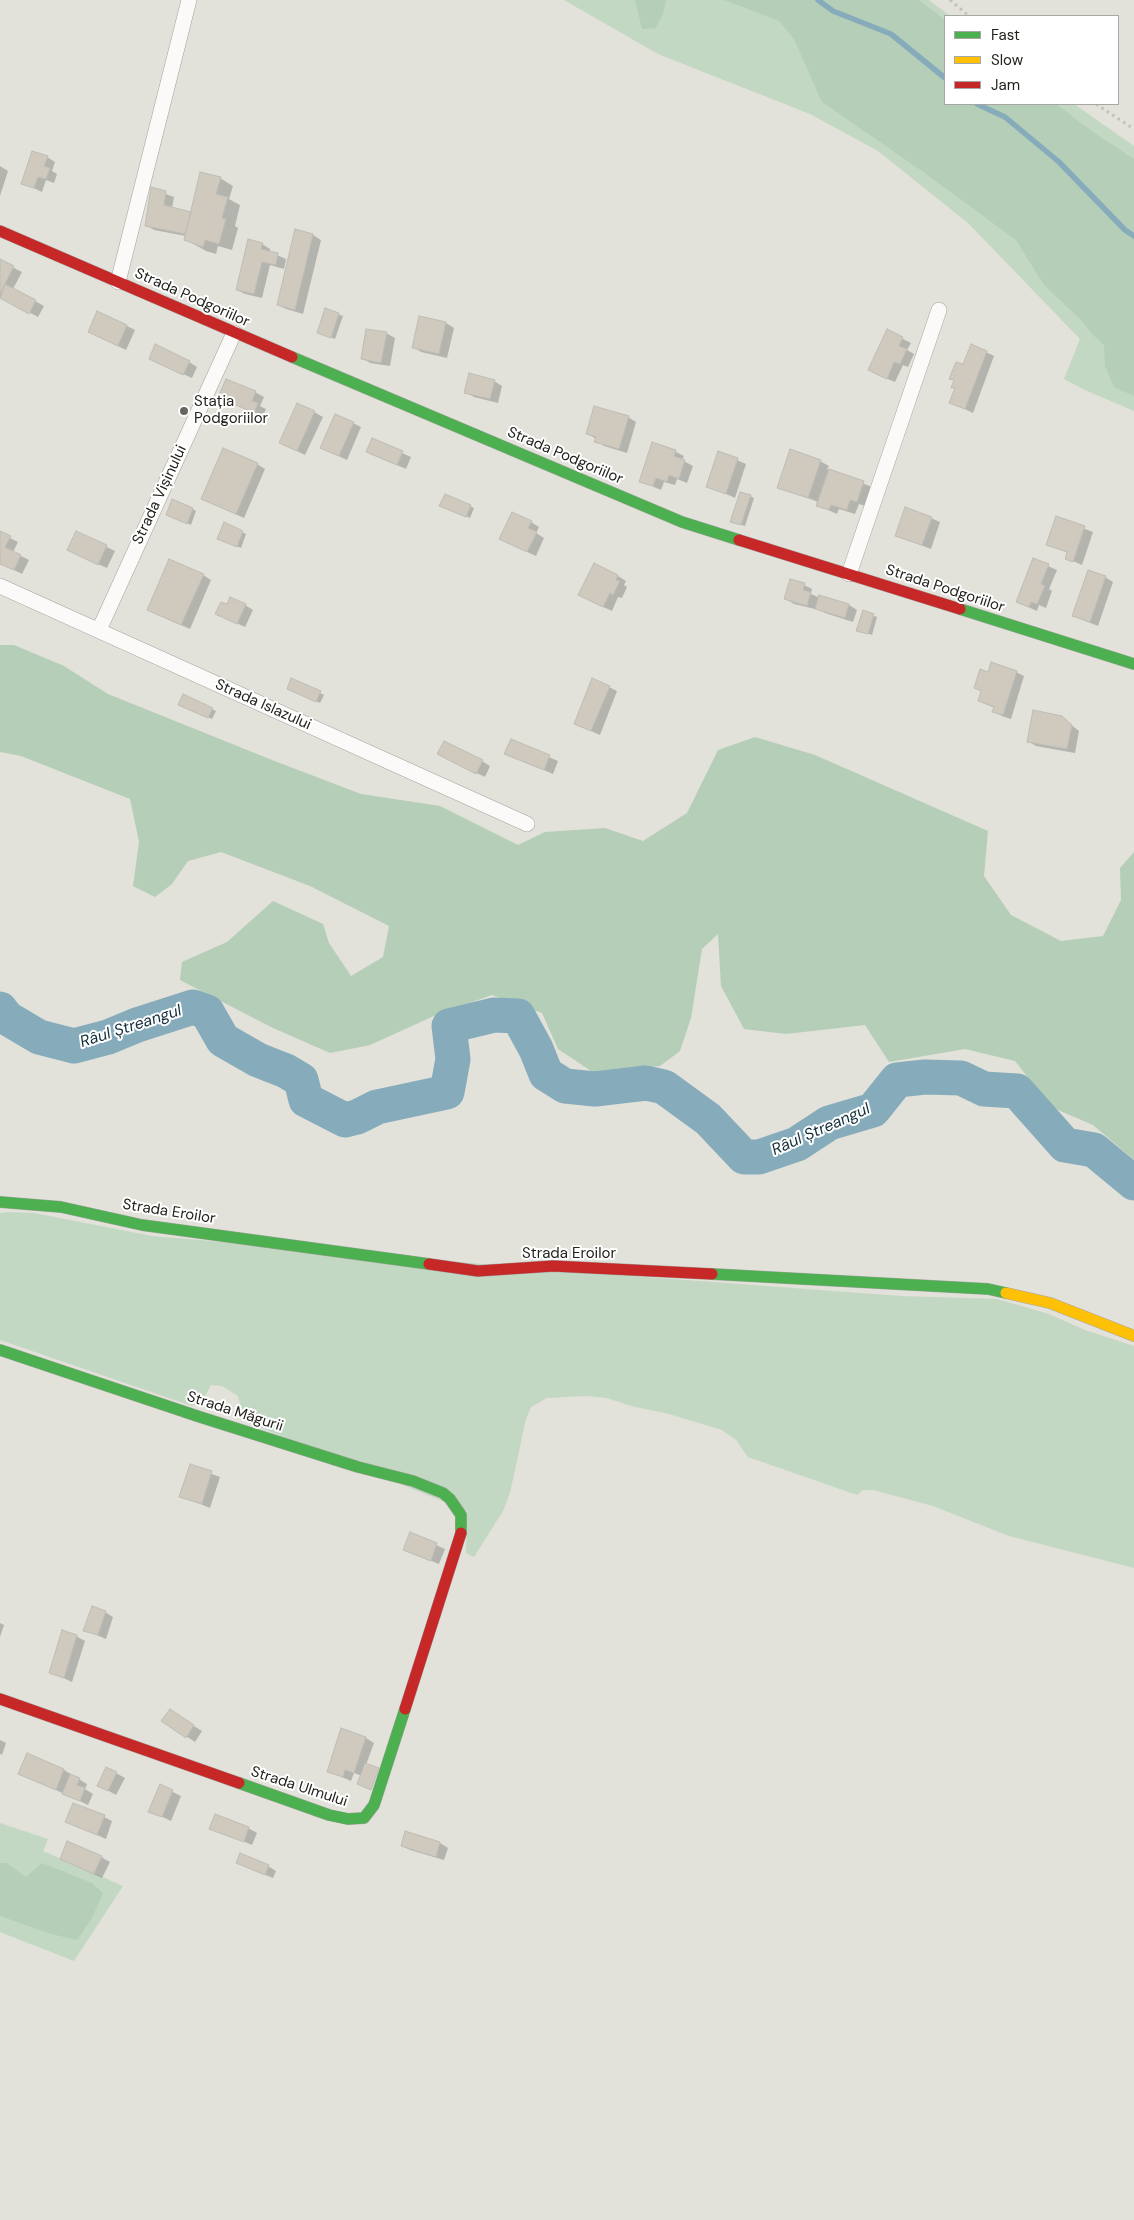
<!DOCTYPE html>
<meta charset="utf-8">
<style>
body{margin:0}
#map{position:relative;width:1134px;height:2220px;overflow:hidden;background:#e2e1da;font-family:"DM Sans",sans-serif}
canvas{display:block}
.legend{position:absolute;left:944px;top:15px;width:175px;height:90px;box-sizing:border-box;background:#fff;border:1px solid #a7a7a5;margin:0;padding:6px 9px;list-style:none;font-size:15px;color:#23221d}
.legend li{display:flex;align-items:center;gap:10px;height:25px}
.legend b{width:25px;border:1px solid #a7a7a5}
</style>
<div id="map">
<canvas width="1134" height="2220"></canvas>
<ul class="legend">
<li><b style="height:6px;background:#4caf50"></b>Fast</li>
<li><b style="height:6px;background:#ffc107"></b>Slow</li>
<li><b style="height:6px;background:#c62828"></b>Jam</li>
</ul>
</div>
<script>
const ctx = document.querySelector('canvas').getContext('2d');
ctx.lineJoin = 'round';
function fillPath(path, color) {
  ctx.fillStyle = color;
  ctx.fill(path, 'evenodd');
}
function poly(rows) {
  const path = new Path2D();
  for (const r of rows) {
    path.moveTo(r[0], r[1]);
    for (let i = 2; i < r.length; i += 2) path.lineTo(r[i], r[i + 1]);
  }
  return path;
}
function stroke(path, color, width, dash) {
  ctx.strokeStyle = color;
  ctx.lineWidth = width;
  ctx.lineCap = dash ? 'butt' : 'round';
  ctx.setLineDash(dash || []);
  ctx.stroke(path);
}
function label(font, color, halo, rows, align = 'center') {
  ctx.font = font + ' "DM Sans",sans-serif';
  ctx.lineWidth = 4;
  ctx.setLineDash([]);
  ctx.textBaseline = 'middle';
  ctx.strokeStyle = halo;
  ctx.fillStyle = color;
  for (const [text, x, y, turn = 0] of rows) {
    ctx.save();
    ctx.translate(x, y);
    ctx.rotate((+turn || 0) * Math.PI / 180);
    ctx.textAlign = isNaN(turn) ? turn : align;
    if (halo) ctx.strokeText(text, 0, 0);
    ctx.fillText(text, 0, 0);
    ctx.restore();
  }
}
fillPath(poly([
 [564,0,929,0,950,16,945,16,945,104,1074,104,1134,146,1134,411,1085,390,1064,379,1080,339,968,223,878,151,810,114,658,54],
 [7,1212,34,1213,152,1236,578,1272,901,1296,997,1299,1049,1314,1085,1330,1134,1346,1134,1568,1009,1536,933,1506,873,1490,863,1490,857,1495,748,1457,736,1440,722,1430,669,1414,631,1406,607,1398,586,1396,547,1398,531,1407,526,1419,510,1493,503,1511,474,1557,466,1553,467,1511,254,1425,243,1415,238,1396,222,1386,211,1385,201,1403,192,1406,0,1340,0,1213],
 [0,1823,48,1839,43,1851,123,1886,74,1961,0,1932]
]), '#c2d8c3');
fillPath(poly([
 [635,0,666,0,664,11,656,28,642,29],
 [724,0,919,0,945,20,945,104,1056,104,1093,132,1134,159,1134,396,1114,387,1105,366,1104,345,1094,336,1081,320,1044,285,1016,240,922,171,822,102,794,39,779,21],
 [0,645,14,645,64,666,108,694,272,760,361,794,440,806,518,845,545,832,605,828,643,841,687,813,718,750,755,737,815,755,988,831,984,876,1011,915,1061,941,1103,936,1121,900,1120,868,1134,852,1134,1160,1093,1125,1051,1107,1015,1061,965,1049,889,1062,865,1025,786,1034,744,1029,721,986,718,934,702,949,691,1018,680,1051,660,1066,594,1073,558,1049,542,1013,492,995,436,1015,370,1045,330,1053,273,1028,180,980,182,962,227,942,273,901,323,924,329,943,351,976,383,957,389,926,310,886,221,852,188,861,172,884,155,897,133,886,139,842,130,799,21,756,0,752],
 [0,1863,6,1863,26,1877,42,1863,92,1883,103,1893,92,1918,77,1940,51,1934,0,1916]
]), '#b5ceb8');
fillPath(poly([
 [47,157,55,162,52,171,57,174,54,183,46,180,42,192,23,183],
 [0,166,8,171,0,196],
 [220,178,233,186,229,199,240,205,235,226,238,228,232,250,218,246,216,254,206,251,185,239,186,236,154,230,146,225,152,189,174,197,172,208,190,213],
 [296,231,313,235,321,240,303,314,286,309,278,305],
 [262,244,270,249,270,252,286,259,284,269,270,265,262,298,245,294,237,290],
 [0,261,22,272,13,289,44,306,38,317,0,297],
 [325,310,343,316,335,339,318,333],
 [420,317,446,323,454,328,447,358,421,352,413,347],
 [127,326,135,330,126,350,89,332],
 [887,331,911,343,907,350,914,354,908,367,903,365,895,382,878,375],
 [386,333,395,338,390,366,370,363,362,358],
 [986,352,994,356,973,413,950,402,956,389,953,388,955,381,951,378,964,366],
 [189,362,197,367,192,378,158,363],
 [494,381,502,386,498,403,474,397,466,392],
 [255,392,264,397,260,406,266,409,263,416,228,401],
 [314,412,323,417,305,455,289,447],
 [628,417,636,422,627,453,604,446,588,433],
 [353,423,361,427,347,460,321,448],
 [372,440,411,457,406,469,376,456],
 [653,444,676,452,684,456,682,460,693,466,687,483,677,479,675,485,664,482,661,490,640,481],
 [719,452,746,464,735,498,708,486],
 [820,461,829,466,827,469,872,487,865,506,859,504,855,514,839,509,837,514,817,505,818,502,779,487],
 [257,464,265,469,244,518,211,503],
 [446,495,474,508,470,518,445,507],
 [750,496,754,498,745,526,736,523],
 [193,509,196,511,191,525,171,516],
 [931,518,940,522,931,549,896,536],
 [1057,518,1093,532,1082,565,1066,558,1068,553,1048,544],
 [531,522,539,527,536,533,544,538,536,556,500,539],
 [225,524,246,534,241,548,223,540],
 [0,533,18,542,13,552,29,560,22,574,0,563],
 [77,533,115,551,107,568,77,555],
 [1034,560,1057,570,1049,589,1052,591,1046,608,1039,605,1037,611,1017,602],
 [203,575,211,580,190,629,156,614],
 [618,576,626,581,624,585,627,587,622,598,618,597,612,611,588,600],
 [1105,577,1113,582,1098,626,1073,616],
 [804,585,812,589,811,594,820,598,820,596,849,605,857,610,853,622,825,613,816,608,815,609,794,604,786,599],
 [245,605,253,610,245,627,225,618,227,606],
 [863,612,877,617,872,635,858,630],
 [1016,672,1024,676,1011,719,1002,716,993,711,995,708,979,701,989,673],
 [609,687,617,691,600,735,575,724],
 [292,690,320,693,324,695,320,703],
 [183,706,212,709,216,711,212,719],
 [1061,717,1079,731,1075,753,1036,746,1028,741],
 [511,741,558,761,553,774,506,754],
 [447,759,482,761,490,766,485,777],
 [190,1466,220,1477,210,1508,181,1496],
 [411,1534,445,1549,439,1564,405,1550],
 [105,1612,113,1617,106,1639,85,1630],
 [0,1623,4,1625,0,1637],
 [76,1636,85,1641,72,1682,50,1672],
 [178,1716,202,1731,195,1742,163,1721],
 [366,1738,374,1743,362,1776,354,1773,351,1781,328,1771],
 [0,1740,6,1743,2,1755,0,1754],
 [27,1755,64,1770,87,1784,85,1789,93,1794,88,1805,26,1776],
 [116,1773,125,1778,116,1795,107,1790],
 [160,1786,181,1796,171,1821,150,1811],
 [104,1817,112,1821,106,1839,67,1822],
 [211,1828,248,1828,257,1833,252,1845],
 [406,1833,440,1843,448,1848,444,1860,410,1850,402,1846],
 [101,1857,110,1862,102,1878,61,1859],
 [268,1866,276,1871,273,1878,246,1867]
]), '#0003');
stroke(poly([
 [818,0,833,11,891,34,945,78],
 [977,104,1005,117,1059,162,1125,230,1134,236]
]), '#86acbb', 5.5);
stroke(poly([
 [0,1009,7,1018,39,1037,74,1046,108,1037,137,1025,193,1007,207,1012,223,1040,258,1060,286,1071,301,1080,306,1100,345,1120,357,1117,377,1107,447,1092,453,1059,449,1026,494,1015,518,1016,536,1049,546,1074,565,1086,595,1089,646,1083,664,1087,708,1119,744,1157,759,1157,797,1144,829,1123,873,1110,897,1080,925,1077,961,1078,984,1089,1017,1091,1065,1145,1094,1150,1134,1183]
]), '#86acbb', 35);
const building = poly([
 [32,151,48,156,44,166,50,168,46,179,38,177,34,188,21,184,32,151],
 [200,172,221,177,216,194,228,197,222,218,226,219,219,244,205,240,203,247,184,240,200,172],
 [151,187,166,191,164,205,191,212,185,234,145,226,151,187],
 [295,229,313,234,295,310,277,305,295,229],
 [248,239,263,243,261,249,278,253,276,265,262,262,254,294,236,290,248,239],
 [0,259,14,266,0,294,0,259],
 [5,284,36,300,29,314,0,298,5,284],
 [325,308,339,313,331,338,317,333,325,308],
 [97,311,127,325,118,346,88,332,97,311],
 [419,316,446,322,439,354,412,348,419,316],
 [366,329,387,332,381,363,361,359,366,329],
 [887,329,903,337,899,346,907,349,900,364,894,362,887,379,868,370,887,329],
 [155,344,190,361,183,375,149,359,155,344],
 [971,344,987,351,965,409,949,403,955,388,951,388,954,380,949,379,956,362,963,364,971,344],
 [469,373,495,380,490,399,464,393,469,373],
 [226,379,256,391,252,401,258,403,254,413,218,397,226,379],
 [297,403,315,411,297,451,279,443,297,403],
 [594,406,629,416,619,449,594,442,596,437,586,434,594,406],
 [335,414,354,422,339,456,320,448,335,414],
 [372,438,403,451,397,465,366,452,372,438],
 [652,442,676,450,674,456,685,460,679,479,669,475,667,482,656,478,653,486,639,482,652,442],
 [223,448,258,463,236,514,201,499,223,448],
 [790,449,821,460,808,498,777,488,790,449],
 [718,451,738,458,726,494,706,487,718,451],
 [829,469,864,481,857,502,850,500,847,510,831,505,829,510,816,506,829,469],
 [740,492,751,495,741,525,730,522,740,492],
 [445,494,471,505,466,517,439,506,445,494],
 [172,499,193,508,187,524,166,515,172,499],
 [905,507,932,517,922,545,895,536,905,507],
 [512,512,532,521,528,528,537,532,527,552,499,539,512,512],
 [1056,516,1085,526,1073,562,1065,559,1067,552,1046,545,1056,516],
 [224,522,243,531,237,547,217,539,224,522],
 [0,531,11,536,5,547,21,555,14,570,0,564,0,531],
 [76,531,107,545,98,565,67,550,76,531],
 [1033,558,1049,564,1041,584,1045,586,1037,604,1031,602,1029,607,1016,602,1033,558],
 [169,559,204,574,181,625,147,610,169,559],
 [594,563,618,575,616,580,620,581,613,595,610,593,603,607,578,595,594,563],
 [1088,570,1106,576,1090,622,1072,616,1088,570],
 [790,579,805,583,803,590,811,592,807,606,784,599,790,579],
 [819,595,849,604,845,618,815,609,819,595],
 [230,597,246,604,237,624,215,614,221,602,227,604,230,597],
 [863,610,874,614,868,634,856,631,863,610],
 [991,662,1017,671,1003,715,992,712,994,707,978,701,981,691,974,688,980,669,988,672,991,662],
 [291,678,321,691,316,702,287,689,291,678],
 [592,678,610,686,591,731,574,724,592,678],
 [183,694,213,708,208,718,178,705,183,694],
 [1033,710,1062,716,1072,725,1067,749,1027,742,1033,710],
 [511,739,550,755,544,770,504,754,511,739],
 [444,741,483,760,476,774,437,754,444,741],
 [190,1464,212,1471,202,1504,179,1497,190,1464],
 [410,1532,437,1543,431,1561,403,1550,410,1532],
 [92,1606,106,1611,98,1635,83,1631,92,1606],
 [62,1630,77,1635,64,1678,49,1673,62,1630],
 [170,1709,194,1725,186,1738,161,1721,170,1709],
 [341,1728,366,1737,354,1773,345,1770,343,1777,327,1772,341,1728],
 [27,1753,64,1769,56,1790,18,1774,27,1753],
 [365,1763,379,1768,371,1790,357,1784,365,1763],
 [106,1767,117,1772,108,1791,97,1786,106,1767],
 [70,1774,80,1778,77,1785,85,1788,80,1801,62,1794,70,1774],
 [160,1784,173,1790,162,1817,148,1812,160,1784],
 [73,1803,105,1815,97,1835,65,1822,73,1803],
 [215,1814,249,1827,244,1842,209,1829,215,1814],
 [405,1831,440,1842,436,1857,401,1846,405,1831],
 [67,1841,102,1856,94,1874,60,1859,67,1841],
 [240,1853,269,1865,265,1875,236,1863,240,1853]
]);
fillPath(building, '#d0c9be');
stroke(building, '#bdbcb6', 1);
const street = poly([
 [118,282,189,0],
 [849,574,939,310],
 [0,586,527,824],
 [99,630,234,333]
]);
const fast = poly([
 [292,357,682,522,739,540],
 [960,609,1134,664],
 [0,1202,61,1207,142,1225,429,1264],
 [712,1274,988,1289,1006,1293],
 [0,1350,197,1416,358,1467,413,1481,443,1493,450,1499,461,1515,461,1533],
 [239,1783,329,1815,348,1819,364,1818,374,1805,405,1709]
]);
const slow = poly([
 [1006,1293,1050,1303,1134,1336]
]);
const jam = poly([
 [0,231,292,357],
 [739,540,960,609],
 [429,1264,478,1271,553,1266,712,1274],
 [0,1699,239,1783],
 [405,1709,461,1533]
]);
stroke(street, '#a4a39f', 16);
stroke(fast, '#a4a39f', 12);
stroke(slow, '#a4a39f', 12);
stroke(jam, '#a4a39f', 12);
stroke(poly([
 [950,0,969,16],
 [1096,104,1134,129]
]), '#c0c0be', 3, [2.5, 4]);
stroke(street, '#fbfaf9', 15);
stroke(fast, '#4caf50', 11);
stroke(slow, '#ffc107', 11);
stroke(jam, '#c62828', 11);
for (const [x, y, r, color] of [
 [184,411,5,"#66655f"]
]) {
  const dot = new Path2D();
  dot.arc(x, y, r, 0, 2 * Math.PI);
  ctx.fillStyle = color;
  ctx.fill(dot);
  stroke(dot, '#fff', 2);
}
label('15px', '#23221d', '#fff', [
 ["Strada Podgoriilor",192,298,24],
 ["Strada Podgoriilor",565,456,23],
 ["Strada Vișinului",160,495,-65],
 ["Strada Podgoriilor",945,589,18],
 ["Strada Islazului",263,705,24],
 ["Strada Eroilor",169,1212,9],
 ["Strada Eroilor",569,1254],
 ["Strada Măgurii",235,1412,18],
 ["Strada Ulmului",299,1787,18]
]);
label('15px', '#23221d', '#fff', [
 ["Stația",194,402],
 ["Podgoriilor",194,419]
], 'left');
label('italic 16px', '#122e3a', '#fff', [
 ["Râul Ștreangul",131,1027,-18],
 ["Râul Ștreangul",821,1130,-24]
]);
</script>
